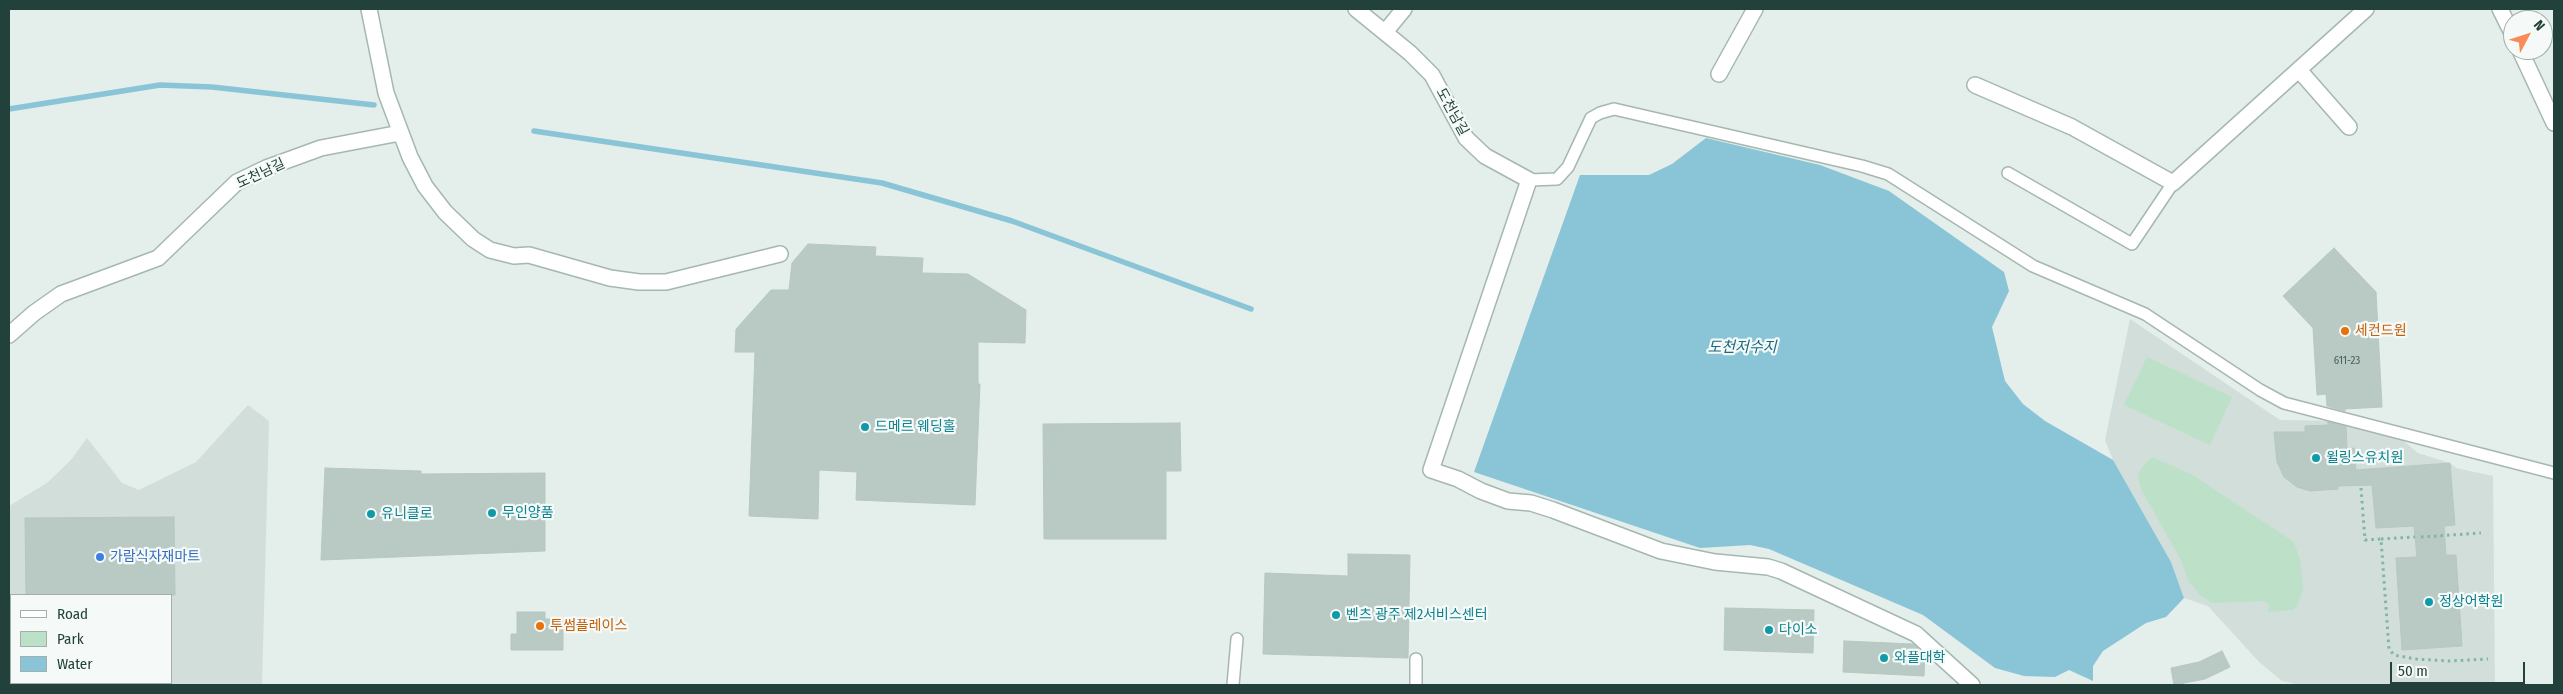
<!DOCTYPE html>
<meta charset="utf-8">
<style>
body{margin:0}
#map{position:relative;width:2563px;height:694px;overflow:hidden;background:#e4eeea;font-family:"Fira Sans Condensed",sans-serif}
canvas{display:block}
.frame{position:absolute;inset:0;border:10px solid #22413b;pointer-events:none}
.legend{position:absolute;left:10px;top:594px;width:162px;height:90px;box-sizing:border-box;background:#f5faf8;border:1px solid #a1b0ac;margin:0;padding:6px 9px;list-style:none;font-size:15px;color:#22413b}
.legend li{display:flex;align-items:center;gap:10px;height:25px}
.legend b{width:25px;border:1px solid #a1b0ac}
.north{position:absolute;left:2503px;top:10px;width:50px;height:50px;box-sizing:border-box;background:#f5faf8;border:1px solid #a1b0ac;border-radius:50%;rotate:50deg;font-size:14px;font-weight:700;line-height:20px;text-align:center;color:#22413b}
.north::after{content:'';display:block;margin:auto;width:18px;height:22px;background:#fa8a56;clip-path:polygon(50% 0,100% 100%,50% 72%,0 100%)}
.scale{position:absolute;left:2390px;top:662px;width:135px;height:22px;box-sizing:border-box;border:2px solid #22413b;border-top:0;padding-left:6px;font-size:15px;line-height:18px;white-space:nowrap;color:#22413b;-webkit-text-stroke:4px #f5faf8;paint-order:stroke}
</style>
<div id="map">
<canvas width="2563" height="694"></canvas>
<div class="frame"></div>
<ul class="legend">
<li><b style="height:6px;background:#fff"></b>Road</li>
<li><b style="height:14px;background:#bce0c8"></b>Park</li>
<li><b style="height:14px;background:#89c5d6"></b>Water</li>
</ul>
<div class="north">N</div>
<div class="scale">50 m</div>
</div>
<script>
const ctx = document.querySelector('canvas').getContext('2d');
ctx.lineJoin = 'round';
function fillPath(path, color) {
  ctx.fillStyle = color;
  ctx.fill(path, 'evenodd');
}
function poly(rows) {
  const path = new Path2D();
  for (const r of rows) {
    path.moveTo(r[0], r[1]);
    for (let i = 2; i < r.length; i += 2) path.lineTo(r[i], r[i + 1]);
  }
  return path;
}
function stroke(path, color, width, dash) {
  ctx.strokeStyle = color;
  ctx.lineWidth = width;
  ctx.lineCap = dash ? 'butt' : 'round';
  ctx.setLineDash(dash || []);
  ctx.stroke(path);
}
function label(font, color, halo, rows, align = 'center') {
  ctx.font = font + ' "Fira Sans Condensed","Noto Sans KR",sans-serif';
  ctx.lineWidth = 4.5;
  ctx.setLineDash([]);
  ctx.textBaseline = 'middle';
  ctx.strokeStyle = halo;
  ctx.fillStyle = color;
  for (const [text, x, y, turn = 0] of rows) {
    ctx.save();
    ctx.translate(x, y);
    ctx.rotate((+turn || 0) * Math.PI / 180);
    ctx.textAlign = isNaN(turn) ? turn : align;
    if (halo) ctx.strokeText(text, 0, 0);
    ctx.fillText(text, 0, 0);
    ctx.restore();
  }
}
fillPath(poly([
 [2130,319,2280,420,2338,421,2400,438,2418,453,2450,463,2456,468,2493,476,2495,685,2300,685,2282,681,2259,662,2208,606,2184,598,2171,562,2113,460,2105,440],
 [248,405,269,421,262,685,9,685,9,506,47,483,71,460,87,438,122,483,139,490,196,462],
 [11,595,171,595,171,683,11,683]
]), '#d2ded9');
fillPath(poly([
 [2147,357,2232,397,2210,445,2124,405],
 [2152,457,2193,475,2294,542,2300,560,2303,589,2297,606,2293,610,2268,612,2269,605,2264,601,2212,603,2201,596,2188,580,2182,562,2141,489,2138,476,2142,467]
]), '#bce0c8');
fillPath(poly([
 [1706,138,1820,165,1889,191,2004,272,2009,291,1992,327,2005,381,2023,404,2045,421,2113,460,2171,562,2184,598,2166,617,2146,623,2103,651,2093,666,2093,681,2069,670,2055,677,2024,676,1995,668,1923,615,1769,549,1750,545,1700,548,1474,472,1580,175,1649,175,1672,164]
]), '#89c5d6');
stroke(poly([
 [9,109,160,85,212,87,374,105],
 [534,131,882,183,1012,221,1251,309]
]), '#89c5d6', 5.5);
const building = poly([
 [808,244,876,247,875,256,923,258,922,273,968,274,1026,310,1025,343,978,342,978,384,980,384,975,505,856,500,857,472,819,470,818,519,749,516,755,352,735,352,736,329,771,290,789,290,792,263,808,244],
 [2334,248,2376,292,2382,407,2345,409,2345,411,2327,406,2326,394,2317,395,2313,328,2283,296,2334,248],
 [2328,422,2346,427,2347,449,2354,448,2356,470,2450,463,2455,525,2444,526,2446,555,2456,555,2462,646,2402,650,2396,558,2417,557,2414,526,2376,528,2372,485,2338,486,2338,489,2310,491,2297,487,2284,477,2277,462,2274,432,2305,432,2305,426,2328,425,2328,422],
 [1180,423,1181,471,1166,471,1166,539,1044,539,1043,424,1180,423],
 [325,468,421,471,421,474,545,473,545,551,321,560,325,468],
 [174,517,175,595,26,595,25,518,174,517],
 [1348,554,1410,555,1408,658,1263,654,1265,573,1348,576,1348,554],
 [1725,608,1814,610,1813,653,1724,650,1725,608],
 [517,612,545,612,545,619,563,619,563,650,511,650,511,634,517,634,517,612],
 [1844,641,1913,644,1925,654,1924,676,1843,672,1844,641],
 [2222,651,2230,667,2205,679,2174,685,2171,668,2199,662,2222,651]
]);
fillPath(building, '#b9c9c3');
stroke(building, '#b6c8c2', 1);
const lane = poly([
 [2008,173,2132,244,2173,183],
 [1529,180,1557,179,1568,167,1591,118,1600,113,1614,109,1862,166,1888,174,2033,266,2145,314,2260,390,2284,403,2554,473],
 [85,685,85,683],
 [1233,685,1237,639],
 [1416,685,1416,659]
]);
const street = poly([
 [369,9,386,93,410,157,425,186,445,212,473,239,490,250,514,256,529,255,610,278,639,282,666,282,780,254],
 [1356,9,1410,53,1432,75,1466,138,1485,156,1529,180,1431,470,1458,479,1481,491,1508,501,1531,503,1553,510,1661,551,1715,562,1768,567,1781,571,1916,634,1972,685],
 [2500,9,2513,35],
 [1385,32,1404,9],
 [2520,50,2554,123],
 [2299,70,2349,127],
 [1719,74,1755,9],
 [1975,85,2072,127,2173,183,2366,9],
 [9,335,34,313,61,294,158,258,237,182,266,168,321,148,400,133]
]);
stroke(lane, '#a6b7b2', 14);
stroke(street, '#a6b7b2', 18);
stroke(poly([
 [2361,488,2365,540,2381,539,2389,649,2394,655,2415,659,2449,661,2488,659],
 [2421,537,2481,533],
 [2381,539,2415,537]
]), '#82b4a7', 3, [2.5, 4]);
stroke(lane, '#fff', 11);
stroke(street, '#fff', 15);
for (const [x, y, r, color] of [
 [2345,331,5,"#e8710a"],
 [865,427,5,"#0f9aa8"],
 [2316,458,5,"#0f9aa8"],
 [492,513,5,"#0f9aa8"],
 [371,514,5,"#0f9aa8"],
 [100,557,5,"#3f7fe0"],
 [2429,602,5,"#0f9aa8"],
 [1336,615,5,"#0f9aa8"],
 [540,626,5,"#e8710a"],
 [1769,630,5,"#0f9aa8"],
 [1884,658,5,"#0f9aa8"]
]) {
  const dot = new Path2D();
  dot.arc(x, y, r, 0, 2 * Math.PI);
  ctx.fillStyle = color;
  ctx.fill(dot);
  stroke(dot, '#f5faf8', 2);
}
label('11px', '#48635d', null, [
 ["611-23",2347,361]
]);
label('14px', '#22413b', '#f5faf8', [
 ["도천남길",1452,112,61],
 ["도천남길",261,174,-25]
]);
label('14px', '#c56008', '#f5faf8', [
 ["세컨드원",2355,331],
 ["투썸플레이스",550,626]
], 'left');
label('14px', '#0d838f', '#f5faf8', [
 ["드메르 웨딩홀",875,427],
 ["윌링스유치원",2326,458],
 ["무인양품",502,513],
 ["유니클로",381,514],
 ["정상어학원",2439,602],
 ["벤츠 광주 제2서비스센터",1346,615],
 ["다이소",1779,630],
 ["와플대학",1894,658]
], 'left');
label('14px', '#366cbe', '#f5faf8', [
 ["가람식자재마트",110,557]
], 'left');
label('italic 15px', '#186881', '#f5faf8', [
 ["도천저수지",1742,348]
]);
</script>
